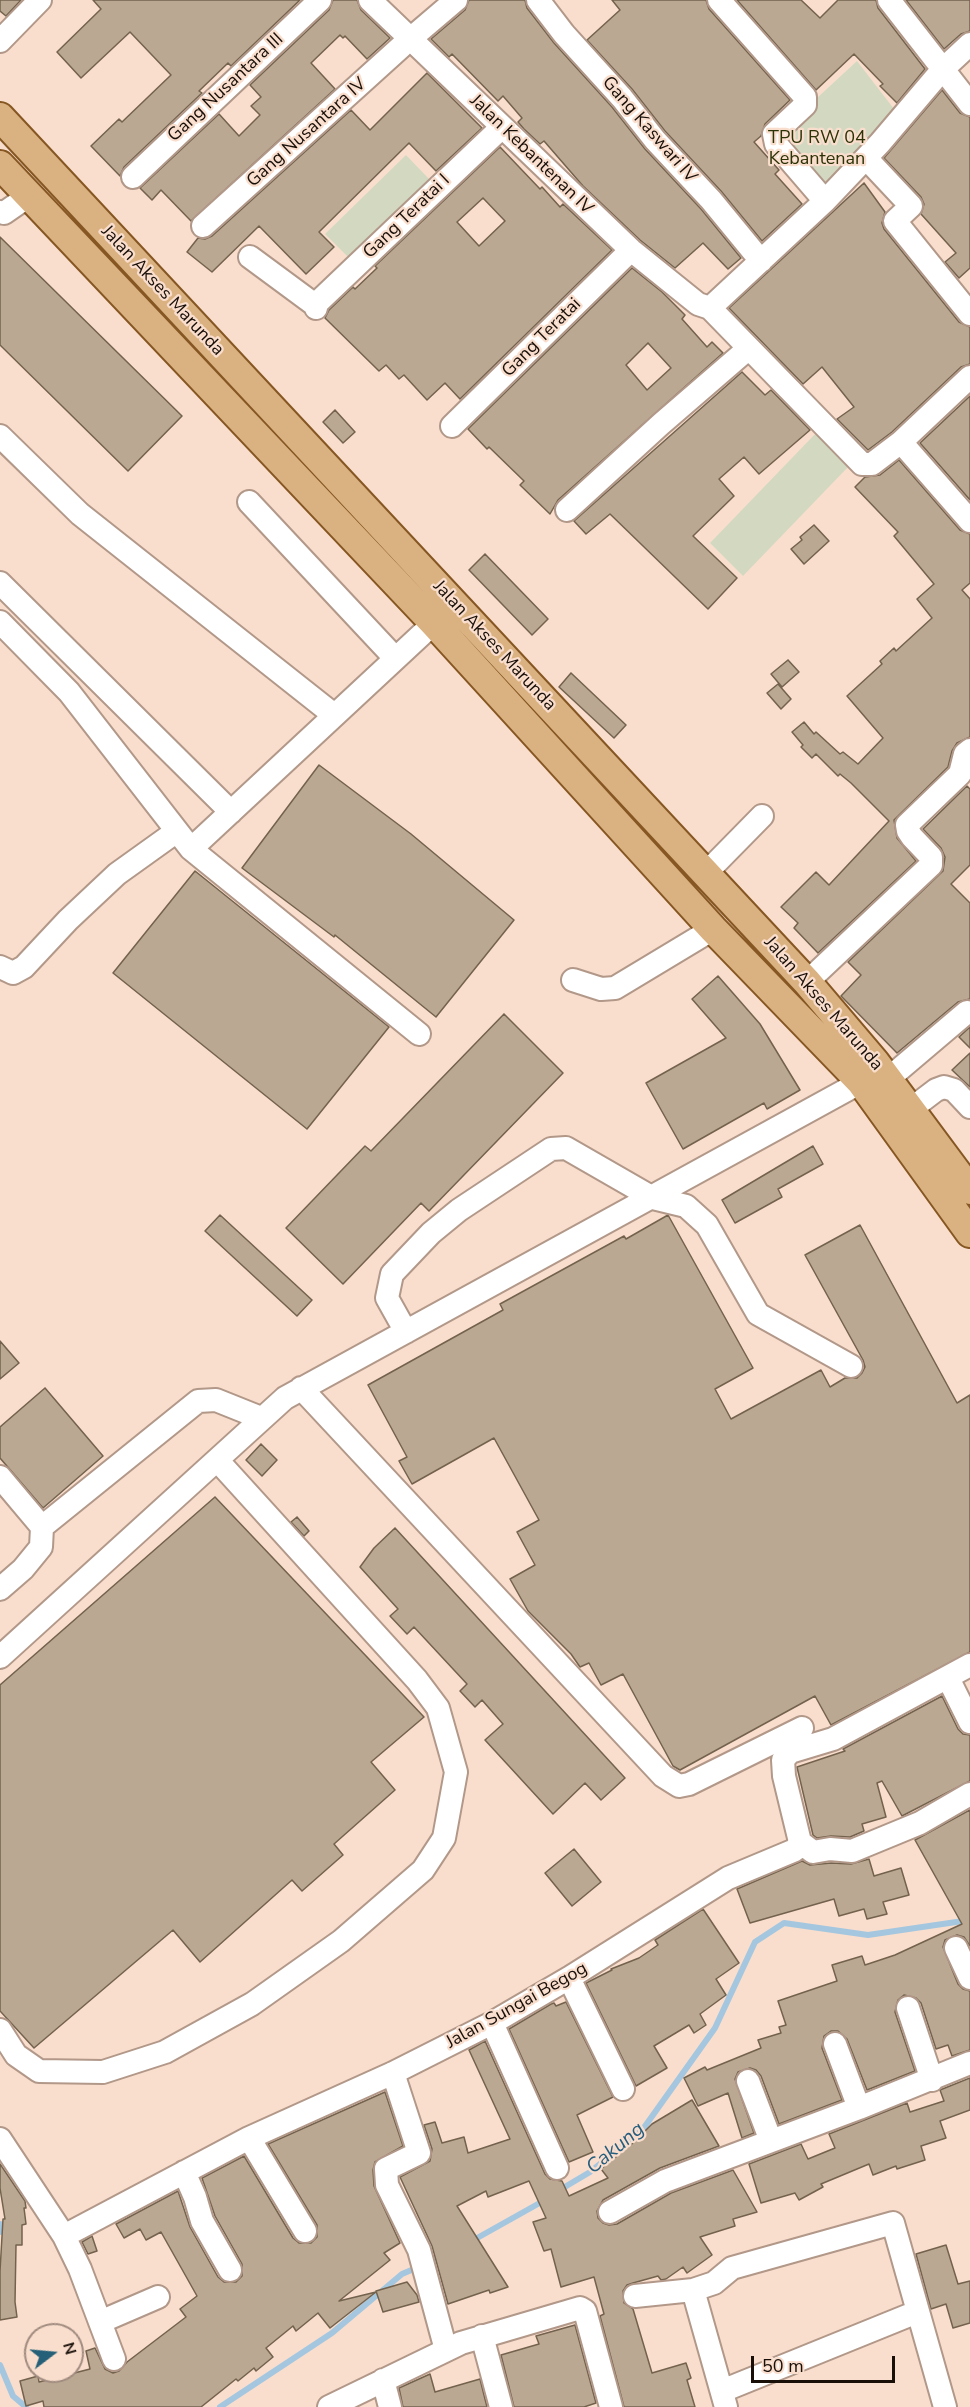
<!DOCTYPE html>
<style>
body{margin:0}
#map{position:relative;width:970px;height:2407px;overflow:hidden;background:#fadecd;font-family:"Nunito Sans",sans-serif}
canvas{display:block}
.north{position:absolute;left:24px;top:2323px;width:60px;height:60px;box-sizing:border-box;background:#fadecd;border:2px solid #a08b7f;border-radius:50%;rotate:74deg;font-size:16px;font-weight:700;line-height:24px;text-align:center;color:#180f09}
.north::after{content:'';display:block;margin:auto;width:21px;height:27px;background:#256078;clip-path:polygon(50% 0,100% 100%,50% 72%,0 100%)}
.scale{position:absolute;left:751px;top:2356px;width:144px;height:27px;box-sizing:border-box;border:3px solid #180f09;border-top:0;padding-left:8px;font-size:18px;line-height:21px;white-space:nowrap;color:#180f09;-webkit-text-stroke:4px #fadecd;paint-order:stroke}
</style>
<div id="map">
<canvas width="970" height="2407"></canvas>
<div class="north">N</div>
<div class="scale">50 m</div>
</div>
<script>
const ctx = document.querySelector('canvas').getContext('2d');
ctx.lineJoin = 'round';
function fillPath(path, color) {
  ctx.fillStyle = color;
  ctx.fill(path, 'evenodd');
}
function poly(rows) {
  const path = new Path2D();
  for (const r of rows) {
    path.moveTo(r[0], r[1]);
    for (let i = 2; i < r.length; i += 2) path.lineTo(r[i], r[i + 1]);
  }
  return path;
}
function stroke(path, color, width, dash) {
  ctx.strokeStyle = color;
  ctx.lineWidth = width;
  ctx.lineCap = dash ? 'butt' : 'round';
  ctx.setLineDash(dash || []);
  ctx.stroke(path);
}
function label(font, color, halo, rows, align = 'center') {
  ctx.font = font + ' "Nunito Sans",sans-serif';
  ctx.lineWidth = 4.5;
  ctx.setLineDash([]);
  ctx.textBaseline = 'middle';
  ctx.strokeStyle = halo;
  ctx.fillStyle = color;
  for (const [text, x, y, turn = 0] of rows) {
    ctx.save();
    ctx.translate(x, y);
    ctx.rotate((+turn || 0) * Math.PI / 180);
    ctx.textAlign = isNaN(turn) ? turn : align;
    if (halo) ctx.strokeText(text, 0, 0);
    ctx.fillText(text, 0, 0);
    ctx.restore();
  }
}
fillPath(poly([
 [857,61,901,118,815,205,765,146],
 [406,155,432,182,352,261,325,234],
 [817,432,850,465,743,576,710,543]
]), '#d3d9c1');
stroke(poly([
 [558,2191,590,2172,643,2129,715,2028,755,1942,784,1923,868,1935,970,1920],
 [0,2224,0,2232],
 [470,2242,545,2200],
 [0,2365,13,2396,26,2407],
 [220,2407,332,2333,402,2274,442,2257]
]), '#a4c7df', 6);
const building = poly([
 [0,0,21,0,6,16,0,11,0,0],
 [93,0,300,0,231,66,228,63,199,91,202,93,124,167,120,176,91,146,119,119,122,122,171,75,130,32,81,78,57,52,101,9,93,0],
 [333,0,357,0,361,10,390,38,367,59,345,36,343,38,340,35,311,63,335,89,191,221,161,190,152,200,140,188,219,114,239,136,260,115,251,106,261,97,250,85,329,10,333,0],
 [469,0,525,0,527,8,554,43,612,107,645,149,701,209,741,258,728,269,703,243,675,268,640,240,583,186,544,141,540,144,524,129,518,122,522,118,503,96,498,101,452,54,449,57,431,39,465,10,469,0],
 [612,0,706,0,709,9,790,100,765,124,761,136,754,142,779,170,775,174,802,204,762,241,721,191,665,131,632,89,587,40,620,10,612,0],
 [737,0,801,0,820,18,838,0,876,0,878,8,925,69,897,103,880,86,883,84,854,54,816,90,737,0],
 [906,0,970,0,970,31,961,34,944,49,906,0],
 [427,73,482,128,436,171,409,143,319,232,334,247,306,274,259,226,212,272,187,252,198,238,205,239,212,236,351,110,370,130,427,73],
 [942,90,960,113,970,117,970,268,959,278,945,262,956,253,921,214,924,204,921,197,884,158,942,90],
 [500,147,540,189,542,187,560,207,563,204,612,250,460,399,445,383,427,400,404,375,399,379,386,365,379,371,325,318,329,310,353,287,355,289,377,268,375,266,500,147],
 [483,198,505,221,479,246,457,222,483,198],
 [864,183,885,212,882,223,884,229,959,322,970,327,970,364,961,367,892,432,868,450,837,419,854,407,822,367,803,384,729,308,864,183],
 [0,237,182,416,128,471,0,345,0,237],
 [632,268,662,292,685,315,682,319,707,347,712,342,723,353,558,500,550,514,520,485,524,481,489,447,487,449,468,429,632,268],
 [648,343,671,368,647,390,626,365,648,343],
 [742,372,765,395,771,390,810,430,759,474,744,457,719,479,734,496,693,536,737,578,708,609,610,514,586,534,574,521,742,372],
 [970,396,970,500,920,443,970,396],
 [335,410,355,432,343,443,323,422,335,410],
 [899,460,960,530,970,534,970,583,962,590,970,599,970,737,957,743,952,751,948,767,894,820,897,838,916,861,818,953,794,928,798,923,781,907,816,872,829,885,889,821,851,783,840,774,838,776,816,754,812,758,801,747,803,745,792,732,804,722,814,734,816,732,840,754,843,752,858,764,883,738,847,696,882,664,880,661,894,648,896,651,932,618,917,599,934,584,894,536,898,532,855,487,865,477,880,475,899,460],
 [814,525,829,541,804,564,791,549,802,540,800,537,814,525],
 [485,554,548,619,532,635,469,570,485,554],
 [788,660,799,672,782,687,771,674,788,660],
 [571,673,626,725,614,738,559,687,571,673],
 [778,684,791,699,781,709,767,693,778,684],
 [319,765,411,834,514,920,436,1017,335,935,334,937,242,868,319,765],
 [967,786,970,789,970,865,951,884,970,903,970,999,958,1002,897,1053,841,996,861,975,848,962,943,871,945,857,941,848,923,829,967,786],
 [195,871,389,1027,307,1129,113,973,195,871],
 [718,976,760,1024,800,1090,767,1109,764,1103,683,1149,646,1083,726,1038,692,999,718,976],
 [504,1014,563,1073,429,1211,421,1203,343,1284,286,1228,365,1146,371,1151,504,1014],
 [970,1027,970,1048,959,1037,970,1027],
 [970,1053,970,1087,952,1070,970,1053],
 [813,1146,823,1164,778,1189,782,1197,735,1223,722,1200,813,1146],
 [220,1215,312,1300,297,1316,205,1231,220,1215],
 [668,1215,753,1368,715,1389,731,1419,821,1370,830,1387,845,1378,857,1378,862,1373,865,1367,863,1360,805,1255,860,1225,957,1403,970,1395,970,1652,831,1725,815,1696,680,1770,673,1766,623,1674,601,1685,589,1663,580,1667,571,1654,528,1611,510,1579,535,1565,517,1532,539,1520,494,1438,412,1484,399,1461,407,1457,368,1385,503,1310,500,1304,624,1236,626,1239,668,1215],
 [0,1341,19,1363,0,1379,0,1341],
 [45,1388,103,1456,43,1508,0,1458,0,1427,45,1388],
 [261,1444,277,1460,262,1476,246,1460,261,1444],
 [215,1497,424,1717,371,1762,395,1790,334,1844,343,1855,302,1891,292,1880,200,1962,173,1930,34,2048,0,2011,0,1685,215,1497],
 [297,1517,309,1531,304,1536,291,1522,297,1517],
 [395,1528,625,1778,601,1800,585,1783,553,1814,485,1740,503,1724,482,1700,475,1707,460,1691,467,1684,414,1627,407,1634,390,1616,398,1609,360,1567,374,1548,395,1528],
 [942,1696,958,1729,963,1734,970,1735,970,1781,902,1816,882,1781,877,1783,886,1817,862,1824,864,1831,850,1837,831,1836,817,1838,813,1835,797,1767,845,1751,843,1749,942,1696],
 [970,1810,970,1946,964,1937,957,1935,945,1940,943,1947,958,1984,963,1989,970,1991,970,2050,952,2056,948,2045,936,2049,921,2003,916,1998,904,1995,898,2000,895,2012,915,2071,867,2090,847,2039,838,2031,831,2031,824,2036,822,2048,842,2100,779,2124,761,2076,756,2070,750,2068,738,2072,735,2079,754,2133,742,2138,728,2093,698,2106,684,2078,705,2067,707,2070,761,2048,758,2040,781,2033,779,2027,786,2025,778,2001,837,1981,832,1965,862,1956,865,1965,895,1955,962,1924,915,1840,970,1810],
 [574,1849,601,1882,572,1906,545,1873,574,1849],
 [869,1859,874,1876,901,1868,909,1895,883,1902,887,1914,867,1919,864,1909,839,1916,834,1899,750,1923,737,1889,802,1861,810,1865,831,1863,851,1864,869,1859],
 [703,1909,739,1963,716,1979,726,1995,700,2014,706,2025,694,2033,689,2025,654,2046,667,2068,636,2086,586,1983,612,1970,611,1969,639,1958,658,1945,655,1940,703,1909],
 [566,2002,613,2097,577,2115,593,2152,569,2162,509,2029,551,2004,554,2003,556,2006,566,2002],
 [485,2041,545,2174,550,2179,562,2181,569,2196,608,2178,601,2169,633,2143,652,2124,692,2100,719,2146,660,2168,603,2200,597,2211,598,2218,603,2223,609,2225,617,2224,671,2193,733,2170,757,2212,733,2219,735,2226,700,2237,712,2255,687,2273,683,2267,666,2279,661,2280,658,2276,633,2283,627,2285,623,2291,624,2303,633,2309,652,2373,686,2363,691,2378,687,2380,695,2407,624,2407,600,2316,604,2314,594,2277,561,2287,551,2249,544,2251,533,2222,546,2218,529,2181,488,2197,486,2191,457,2206,508,2287,490,2293,489,2290,448,2304,432,2246,400,2177,430,2161,432,2149,424,2125,435,2122,442,2143,464,2137,468,2153,510,2139,469,2050,485,2041],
 [970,2078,970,2110,940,2121,946,2138,921,2146,925,2160,897,2169,896,2166,873,2175,869,2164,821,2184,823,2187,799,2200,795,2193,761,2203,749,2164,801,2144,808,2159,835,2148,829,2134,907,2103,910,2112,944,2101,940,2090,970,2078],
 [385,2092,403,2146,375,2162,373,2170,374,2186,400,2243,384,2253,390,2260,339,2301,376,2292,330,2328,318,2313,296,2331,293,2326,266,2348,273,2357,256,2371,254,2368,238,2381,236,2379,201,2407,44,2407,43,2401,26,2406,20,2381,38,2376,39,2382,90,2369,86,2351,95,2348,105,2369,113,2373,119,2371,127,2362,186,2317,180,2309,197,2296,161,2232,146,2240,140,2229,124,2238,116,2224,178,2191,190,2227,218,2277,224,2282,236,2282,242,2276,242,2264,215,2216,202,2178,244,2156,293,2238,299,2243,311,2243,317,2237,317,2225,268,2144,385,2092],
 [0,2164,25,2201,26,2208,24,2208,26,2224,22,2225,22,2245,16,2245,15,2302,17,2317,0,2320,0,2271,3,2219,5,2219,0,2188,0,2164],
 [92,2236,97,2251,88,2254,82,2242,92,2236],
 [946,2245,958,2284,970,2281,970,2323,953,2328,946,2304,931,2309,916,2254,946,2245],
 [407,2282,417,2295,419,2302,383,2312,376,2291,407,2282],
 [575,2325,596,2403,584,2407,514,2407,501,2355,539,2344,536,2336,575,2325],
 [430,2374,435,2392,480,2379,487,2407,403,2407,399,2388,430,2374]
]);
fillPath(building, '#bba892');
stroke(building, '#73624d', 1.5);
const minor = poly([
 [370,0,631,250,698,304,710,308,825,201,880,143,942,70,970,44],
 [538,0,564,34,622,98,655,140,711,200,761,261],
 [719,0,805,97,805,105,774,134,776,144,825,201],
 [889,0,970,104],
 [0,41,40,0],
 [866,158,911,206,895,221,970,314],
 [133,177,320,0],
 [0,212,4,213,30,195],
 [203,226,402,46,456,0],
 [250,257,315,305],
 [316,308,315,305,501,128],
 [710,308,862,464,872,464,901,442,970,377],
 [452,426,631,250],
 [0,436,80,514,334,715],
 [901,442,970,521],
 [249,502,395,658],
 [567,510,661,424,749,348],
 [0,583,231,812],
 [0,622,69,692,191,849,419,1034],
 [191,849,434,623],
 [706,873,762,816],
 [0,967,13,973,24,967,68,920,117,874,177,831],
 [573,980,601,989,615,988,713,929],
 [807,982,931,865,931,857,912,837,908,831,907,825,960,774,965,754,970,750],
 [888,1079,967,1012],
 [911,1109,936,1090,944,1087,954,1090,970,1107],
 [406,1332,387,1298,392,1274,431,1233,459,1210,551,1149,566,1148,653,1198,686,1206,707,1225,758,1314,851,1366],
 [301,1388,663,1776,679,1786,689,1784,802,1728],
 [0,1477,42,1527,41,1547,23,1569,0,1589],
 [42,1527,198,1401,216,1400,261,1418],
 [0,1657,285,1398,861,1082],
 [948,1678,970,1722],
 [800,1842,813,1852,830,1849,852,1851,920,1823,970,1794],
 [956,1948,970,1978],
 [569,1978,623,2089],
 [908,2008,932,2080],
 [492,2023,557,2168],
 [0,2030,16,2055,39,2071,103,2072,165,2052,252,2004,341,1941,423,1870,444,1838,456,1772,438,1708,417,1680,218,1461],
 [835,2044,859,2108,970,2063],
 [393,2073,419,2153,386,2169,387,2185,419,2250,446,2350],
 [748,2081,771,2141],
 [249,2138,305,2231],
 [0,2139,64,2236,249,2138,393,2073,492,2023,569,1978,728,1878,795,1850,800,1842,784,1776,783,1760,790,1752,833,1739,970,1665],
 [184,2172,195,2197,202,2221,230,2270],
 [610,2212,665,2181,859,2108],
 [64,2236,80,2269,114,2359],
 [693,2290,726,2407],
 [635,2296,693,2290,714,2283,732,2268,893,2223,945,2407],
 [100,2322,158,2297],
 [482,2336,501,2407],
 [383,2380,390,2407],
 [722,2391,917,2312],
 [329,2407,461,2343,580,2308,585,2311,611,2407]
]);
const major = poly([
 [0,117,807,982,875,1062,970,1190],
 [0,165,434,623,713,929,861,1082,970,1233]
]);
stroke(minor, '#b29889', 26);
stroke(major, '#865722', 32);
stroke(minor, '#fff', 22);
stroke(major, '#dab282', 28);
label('18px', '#180f09', '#fadecd', [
 ["Gang Nusantara III",226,88,-43],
 ["Gang Kaswari IV",649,130,49],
 ["Gang Nusantara IV",307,133,-42],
 ["Jalan Kebantenan IV",531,155,44],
 ["Gang Teratai I",407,217,-44],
 ["Jalan Akses Marunda",162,291,47],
 ["Gang Teratai",542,338,-45],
 ["Jalan Akses Marunda",494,646,47],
 ["Jalan Akses Marunda",823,1004,49],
 ["Jalan Sungai Begog",517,2006,-29]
]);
label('18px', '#2b3206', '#fadecd', [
 ["TPU RW 04",817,139],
 ["Kebantenan",817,160]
]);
label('italic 20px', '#245d7e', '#fadecd', [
 ["Cakung",616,2149,-40]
]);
</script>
